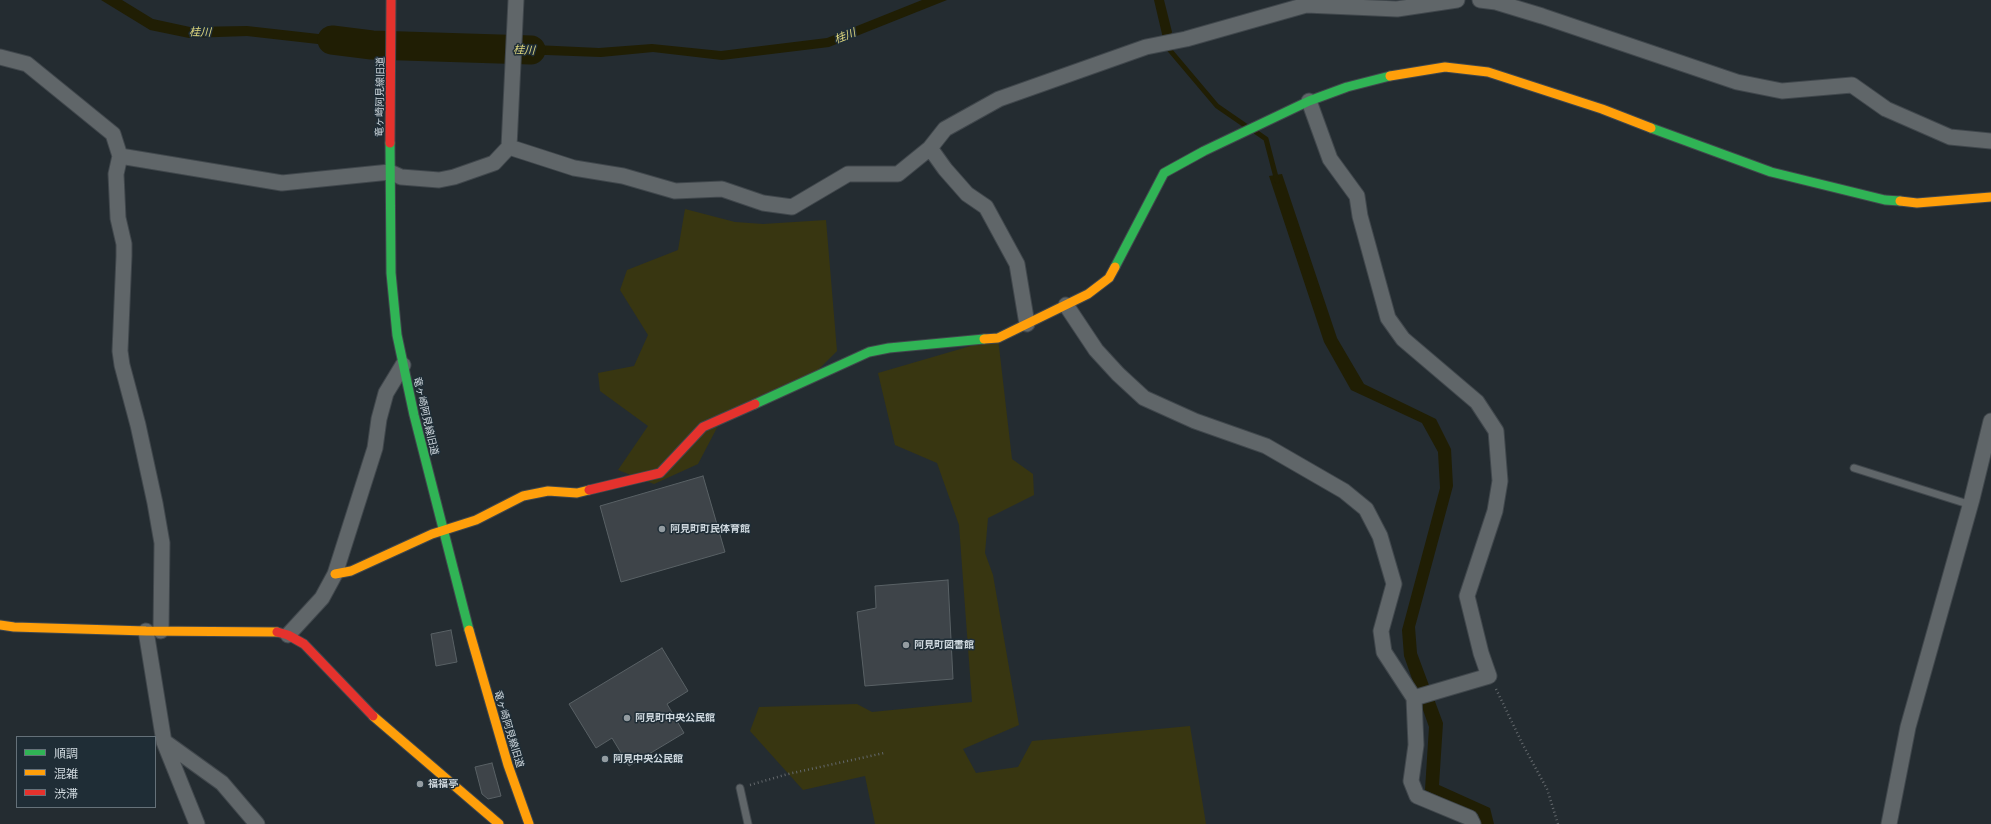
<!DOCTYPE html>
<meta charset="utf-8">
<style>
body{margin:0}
#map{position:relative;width:1991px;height:824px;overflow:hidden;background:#242c31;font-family:Commissioner,"Noto Sans JP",sans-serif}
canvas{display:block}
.legend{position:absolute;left:16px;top:736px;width:140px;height:72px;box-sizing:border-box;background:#1f2d36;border:1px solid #657179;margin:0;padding:5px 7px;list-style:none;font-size:12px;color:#cfd8de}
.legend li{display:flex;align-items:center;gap:8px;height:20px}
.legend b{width:20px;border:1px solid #657179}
</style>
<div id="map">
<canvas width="1991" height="824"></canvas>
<ul class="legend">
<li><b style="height:5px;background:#30b455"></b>順調</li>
<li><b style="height:5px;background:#ff9f0a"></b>混雑</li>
<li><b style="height:5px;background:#e5322d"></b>渋滞</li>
</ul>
</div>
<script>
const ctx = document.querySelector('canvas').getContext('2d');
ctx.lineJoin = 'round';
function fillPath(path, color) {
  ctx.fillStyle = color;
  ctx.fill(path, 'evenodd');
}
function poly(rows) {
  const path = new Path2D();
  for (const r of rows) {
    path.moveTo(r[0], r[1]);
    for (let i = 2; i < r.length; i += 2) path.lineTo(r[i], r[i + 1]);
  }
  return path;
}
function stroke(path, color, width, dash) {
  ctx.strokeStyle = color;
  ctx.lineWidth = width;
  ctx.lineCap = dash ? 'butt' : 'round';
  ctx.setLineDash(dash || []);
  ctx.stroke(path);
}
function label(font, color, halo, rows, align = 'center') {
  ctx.font = font + ' Commissioner,"Noto Sans JP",sans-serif';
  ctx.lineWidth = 3;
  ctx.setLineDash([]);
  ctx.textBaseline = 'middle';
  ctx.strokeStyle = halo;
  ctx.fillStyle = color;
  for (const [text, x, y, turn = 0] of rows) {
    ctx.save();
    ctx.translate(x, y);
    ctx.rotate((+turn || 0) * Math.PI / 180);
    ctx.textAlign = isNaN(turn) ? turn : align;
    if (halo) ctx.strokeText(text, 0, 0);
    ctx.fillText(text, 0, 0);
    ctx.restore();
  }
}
fillPath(poly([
 [685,209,735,222,763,224,826,220,837,351,799,389,720,422,698,464,654,484,618,470,648,426,600,391,598,373,634,366,648,335,620,290,627,270,678,250],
 [998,338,1012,459,1033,474,1034,495,988,518,985,553,993,575,1019,725,963,749,976,773,1018,767,1032,741,1190,726,1206,824,875,824,865,776,803,790,750,731,759,707,857,704,872,712,972,702,959,525,937,463,895,445,878,373]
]), '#383611');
fillPath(poly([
 [101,0,122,0,153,19,190,27,247,26,372,40,371,50,247,36,189,38,150,30],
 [922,0,947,0,829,47,722,60,653,52,601,57,492,53,492,43,599,48,652,44,721,51,827,38],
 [1154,0,1164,0,1172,32,1164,50,1162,34],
 [1282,174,1337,338,1364,384,1436,419,1451,449,1453,486,1415,627,1417,653,1443,723,1439,785,1490,808,1494,824,1480,824,1478,814,1425,790,1429,727,1404,656,1402,630,1440,488,1438,452,1422,423,1351,390,1324,342,1269,176]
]), '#201e04');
stroke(poly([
 [1168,45,1168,48,1217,106,1246,126],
 [1256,132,1266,139,1277,181]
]), '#201e04', 5);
stroke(poly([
 [332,40,372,45,531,50]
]), '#201e04', 29);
const building = poly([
 [703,476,725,552,621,582,600,506,703,476],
 [948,580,953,679,865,686,857,612,876,608,875,586,948,580],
 [451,630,457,662,436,666,431,634,451,630],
 [662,648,688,691,667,704,684,733,629,766,612,738,596,748,569,704,662,648],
 [492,763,501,796,488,799,482,794,475,767,492,763]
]);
fillPath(building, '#3e4449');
stroke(building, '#596165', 1);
const lane = poly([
 [1854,468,1971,505],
 [740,788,748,824]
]);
const street = poly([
 [1480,0,1496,2,1542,16,1737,82,1782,91,1852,85,1886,109,1950,137,1991,141],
 [0,57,27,64,113,134,120,156,116,174,118,218,124,244,124,256,120,351,122,365,138,425,155,503,162,543,161,631],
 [1309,101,1330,159,1357,196,1360,216,1388,318,1403,339,1477,402,1496,431,1500,481,1495,511,1467,596,1481,653,1489,676,1414,698],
 [509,147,574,168,623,176,675,191,722,189,763,203,792,207,848,174,898,174,930,148,945,129,999,99,1146,47,1186,39,1306,5,1397,9,1457,0],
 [930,148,945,169,967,194,986,207,1017,264,1027,324],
 [120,156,282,183,390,172,401,177,439,180,454,177,494,163,509,147,516,0],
 [1066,305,1096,350,1118,374,1144,398,1195,421,1266,446,1344,491,1366,509,1380,536,1394,584,1381,631,1384,652,1414,698,1416,745,1411,781,1417,796,1470,818,1473,824],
 [146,631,164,742,197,824],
 [288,635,322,598,335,574,375,448,379,419,386,393,403,365],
 [165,742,222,783,257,824],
 [1889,824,1908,727,1972,499,1991,421]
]);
const fast = poly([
 [1651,128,1771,172,1885,200,1900,201],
 [390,143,391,273,397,335,414,415,469,630],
 [1115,267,1164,173,1204,151,1309,101,1347,87,1390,76],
 [755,404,869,352,889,348,984,339]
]);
const slow = poly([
 [1390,76,1445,67,1488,72,1602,109,1651,128],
 [1900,201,1917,203,1991,197],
 [984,339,998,338,1088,294,1109,278,1115,267],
 [335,574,351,571,432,534,476,520,523,496,548,491,577,493,589,490],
 [0,625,14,627,146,631,277,632],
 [469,630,508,765,529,824],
 [373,716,499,824]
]);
const jam = poly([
 [390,143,391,0],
 [589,490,660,473,703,427,755,404],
 [277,632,288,635,304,644,373,716]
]);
stroke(lane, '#40474c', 9);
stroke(street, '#40474c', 17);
stroke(fast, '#40474c', 11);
stroke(slow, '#40474c', 11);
stroke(jam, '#40474c', 11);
stroke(poly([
 [1496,689,1523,745,1547,789,1558,824],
 [750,785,788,774,884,753]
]), '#63686c', 2.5, [1, 3]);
stroke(lane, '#606669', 7);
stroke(street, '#606669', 15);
stroke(fast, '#30b455', 9);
stroke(slow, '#ff9f0a', 9);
stroke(jam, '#e5322d', 9);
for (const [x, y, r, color] of [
 [662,529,4,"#939ca1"],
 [906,645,4,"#939ca1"],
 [627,718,4,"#939ca1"],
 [605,759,4,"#939ca1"],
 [420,784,4,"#939ca1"]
]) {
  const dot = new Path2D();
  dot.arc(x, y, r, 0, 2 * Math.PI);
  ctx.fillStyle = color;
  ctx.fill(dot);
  stroke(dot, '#1f2d36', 1.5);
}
label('10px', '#cfd8de', '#1f2d36', [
 ["竜ヶ崎阿見線旧道",380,97,-89],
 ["竜ヶ崎阿見線旧道",426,416,77],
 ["竜ヶ崎阿見線旧道",509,729,73]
]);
label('bold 10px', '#cfd8de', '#1f2d36', [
 ["阿見町町民体育館",670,529],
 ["阿見町図書館",914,645],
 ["阿見町中央公民館",635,718],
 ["阿見中央公民館",613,759],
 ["福福亭",428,784]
], 'left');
label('italic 11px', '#ded67d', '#1f2d36', [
 ["桂川",200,32,1],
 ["桂川",845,36,-22],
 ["桂川",524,50,2]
]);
</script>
